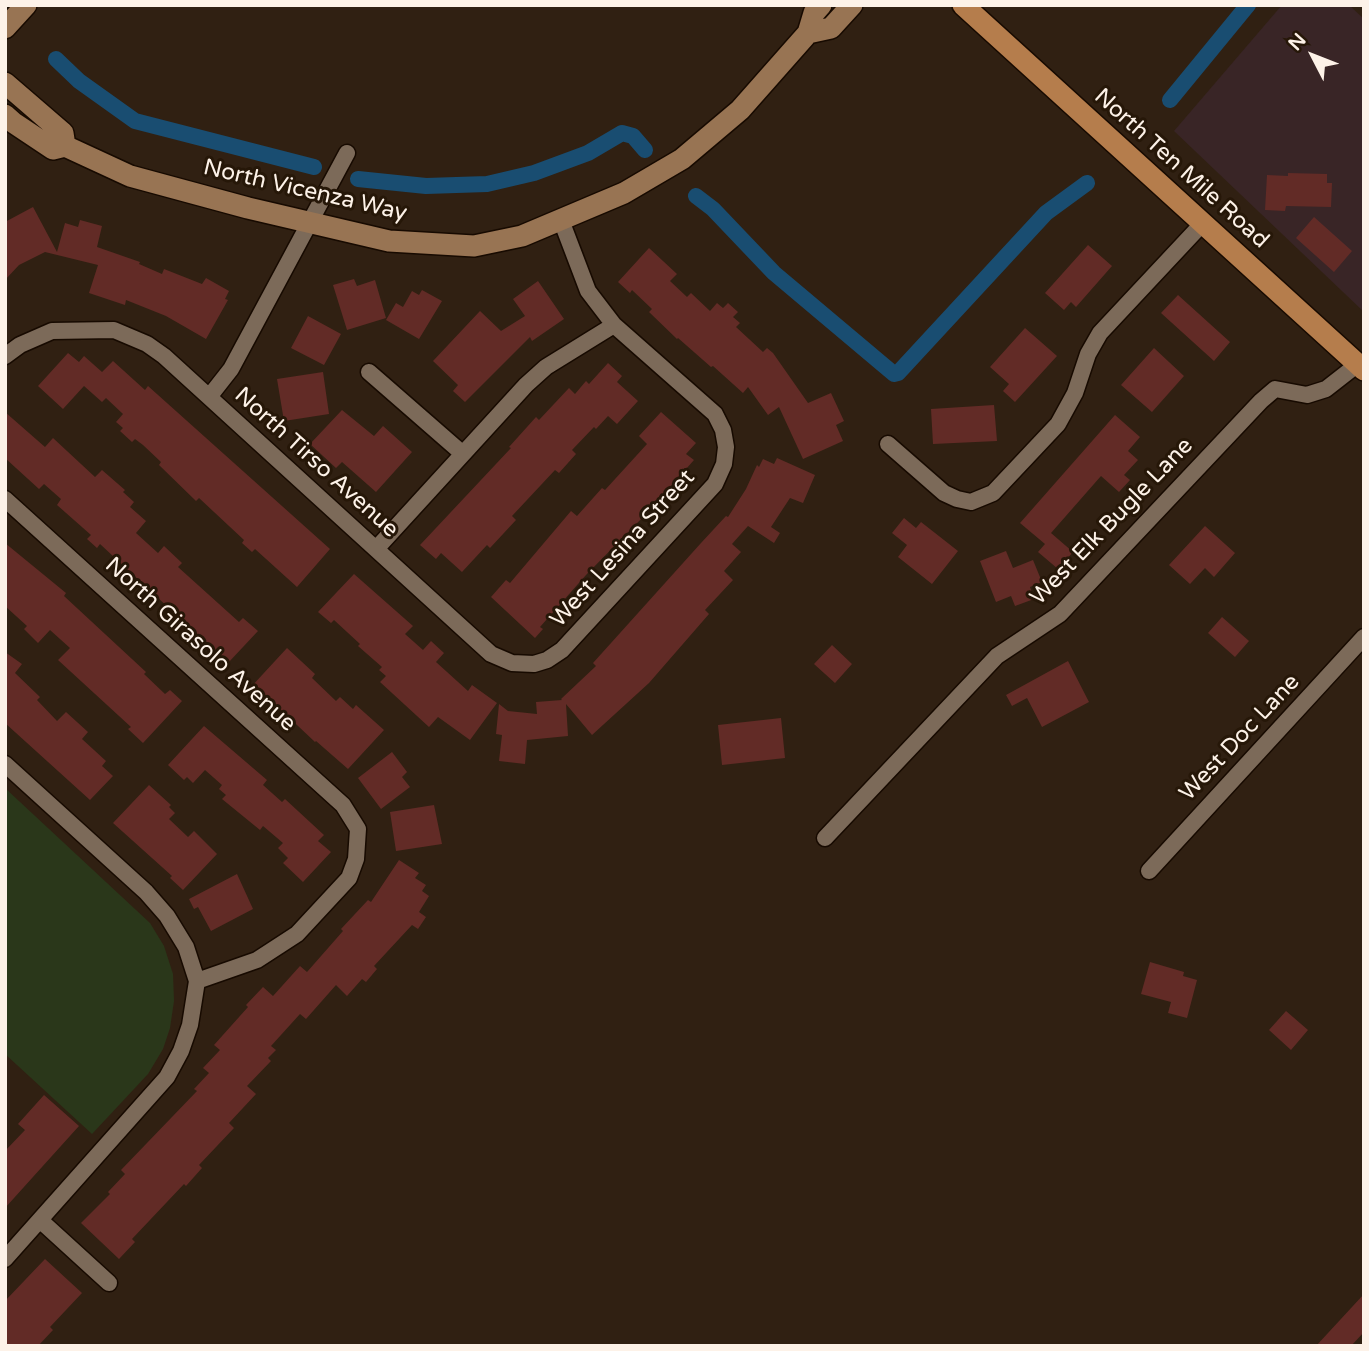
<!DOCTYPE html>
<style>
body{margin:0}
#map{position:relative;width:1369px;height:1351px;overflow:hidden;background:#302012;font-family:"Varela Round",sans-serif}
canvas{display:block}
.frame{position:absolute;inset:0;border:7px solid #fdf2e8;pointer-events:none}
.north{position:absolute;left:1278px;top:21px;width:70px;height:70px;-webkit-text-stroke:5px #261708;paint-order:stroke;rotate:312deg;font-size:19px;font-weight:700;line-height:28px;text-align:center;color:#fdf2e8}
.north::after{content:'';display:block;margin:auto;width:24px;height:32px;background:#fdf2e8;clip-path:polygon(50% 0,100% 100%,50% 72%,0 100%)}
</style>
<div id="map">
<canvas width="1369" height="1351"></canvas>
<div class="frame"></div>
<div class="north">N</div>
</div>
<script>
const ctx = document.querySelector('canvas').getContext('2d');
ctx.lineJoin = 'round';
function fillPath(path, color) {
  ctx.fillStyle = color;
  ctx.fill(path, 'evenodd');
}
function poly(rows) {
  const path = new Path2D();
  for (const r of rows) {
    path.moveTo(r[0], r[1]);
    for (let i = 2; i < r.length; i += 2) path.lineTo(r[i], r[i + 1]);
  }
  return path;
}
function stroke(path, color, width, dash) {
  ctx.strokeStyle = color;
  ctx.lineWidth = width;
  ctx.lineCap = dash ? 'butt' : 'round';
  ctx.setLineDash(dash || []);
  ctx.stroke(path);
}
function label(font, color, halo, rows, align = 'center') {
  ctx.font = font + ' "Varela Round",sans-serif';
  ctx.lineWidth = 6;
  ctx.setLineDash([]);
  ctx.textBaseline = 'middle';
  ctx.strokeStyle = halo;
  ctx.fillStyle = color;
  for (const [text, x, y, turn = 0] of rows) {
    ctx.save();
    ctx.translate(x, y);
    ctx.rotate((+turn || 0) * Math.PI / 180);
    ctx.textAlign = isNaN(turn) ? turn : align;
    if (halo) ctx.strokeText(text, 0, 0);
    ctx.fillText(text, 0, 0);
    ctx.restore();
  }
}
fillPath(poly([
 [1282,5,1349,5,1364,19,1364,312,1174,131]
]), '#392526');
fillPath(poly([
 [5,788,150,923,164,946,173,974,174,1001,170,1028,163,1049,148,1074,92,1134,5,1054]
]), '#2a371a');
stroke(poly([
 [56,59,79,81,135,121,314,167],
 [1170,100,1248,5],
 [358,179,426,186,487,184,534,173,588,153,622,133,633,136,645,150],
 [696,196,713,209,774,273,894,374,898,373,1046,213,1087,183]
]), '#194d71', 16);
fillPath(poly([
 [1288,173,1327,174,1327,183,1332,183,1331,207,1286,206,1285,211,1265,210,1267,175,1288,176],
 [33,207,57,252,65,223,78,227,80,220,102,226,97,247,140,262,139,264,162,274,164,269,202,284,206,278,229,291,225,299,228,300,206,339,166,316,126,300,125,305,89,293,98,265,45,252,19,265,5,280,5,222],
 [1314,217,1352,251,1334,272,1296,238],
 [1088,245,1112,266,1076,307,1071,302,1064,310,1045,293],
 [649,248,677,274,670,281,687,297,691,293,710,311,717,303,723,308,728,303,738,312,733,317,740,323,736,327,763,352,767,348,773,353,808,403,831,393,844,421,836,425,843,441,803,459,779,407,768,415,748,387,743,393,713,366,711,367,678,338,677,339,649,312,652,309,632,290,630,293,618,282],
 [354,279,357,286,375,280,386,318,347,330,333,285],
 [538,281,564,319,532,341,530,337,465,402,453,391,458,385,433,361,480,311,501,331,525,316,513,299],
 [422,290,442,301,419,339,386,320,396,303,403,307,412,291,419,295],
 [1178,295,1230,342,1214,361,1161,313],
 [308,316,341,334,324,365,291,348],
 [1025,328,1057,356,1015,402,1003,391,1009,384,990,367],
 [1154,348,1184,376,1152,412,1121,385],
 [68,353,79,362,84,356,102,372,113,361,145,390,148,386,330,549,297,587,255,549,252,552,242,543,244,540,199,498,196,501,159,465,161,462,143,445,135,439,132,442,120,431,123,428,116,422,123,414,106,398,102,402,84,386,63,409,38,386],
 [608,363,622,376,617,382,638,401,617,424,608,416,596,429,594,427,572,450,576,454,559,473,555,470,512,516,516,520,490,548,487,545,462,572,441,553,436,559,420,545,511,448,509,447,536,417,539,420,569,388,575,394,586,381,589,384],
 [323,372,329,414,284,421,277,379],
 [994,405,997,441,933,444,931,409],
 [342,410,374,436,383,426,412,452,376,492,342,462,336,468,310,444],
 [5,412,45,447,53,438,95,477,102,470,125,490,123,492,134,502,130,507,146,521,136,533,158,553,164,546,182,563,178,567,239,622,243,618,258,631,228,663,100,544,97,548,87,539,91,535,57,505,61,499,44,484,39,489,5,458],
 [661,412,696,443,686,454,694,460,647,513,586,575,540,627,543,629,535,638,491,597,506,580,510,583,571,511,577,516,602,488,605,490,647,444,639,436],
 [1115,415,1140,437,1128,451,1138,460,1124,475,1130,480,1119,492,1101,476,1051,533,1073,552,1058,569,1038,552,1045,544,1020,523],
 [777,458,815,475,803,503,790,498,771,527,780,533,774,543,748,526,732,544,741,552,724,571,733,580,705,610,709,614,649,683,592,735,566,704,568,736,527,740,525,764,499,761,502,735,496,734,499,704,508,711,537,714,536,702,562,700,561,699,596,666,593,663,701,543,726,516,728,517,746,489,757,465,759,467,763,459,774,464],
 [904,518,916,528,921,522,958,551,932,584,898,557,907,545,892,533],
 [1205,526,1235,553,1214,577,1205,568,1190,584,1169,565],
 [5,543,66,593,64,596,146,672,144,674,165,694,170,690,182,701,143,743,128,729,131,727,58,660,70,648,50,630,38,643,24,629,27,626,5,606],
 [1006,551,1013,568,1033,560,1042,582,1030,587,1034,599,1015,606,1011,596,996,602,980,561],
 [354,574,413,626,405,634,423,650,431,641,444,653,436,662,468,691,472,685,497,703,470,740,438,717,429,727,380,682,386,676,379,670,382,667,358,646,360,644,334,620,331,623,318,612],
 [1222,617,1249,641,1235,657,1208,633],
 [832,645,852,664,835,683,814,664],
 [287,648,315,674,312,678,336,701,340,697,353,709,356,705,384,730,348,769,316,741,315,742,262,692,260,695,251,687],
 [5,652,22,664,15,673,40,697,37,700,57,721,66,712,88,732,82,739,106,761,102,766,113,776,90,800,5,723],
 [1068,661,1089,702,1042,727,1027,698,1012,706,1006,695],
 [781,718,785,758,722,765,718,725],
 [204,726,267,780,263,785,282,802,285,799,324,835,318,841,331,852,303,882,283,863,288,858,278,848,283,843,263,826,260,830,222,799,226,795,219,789,222,785,205,770,193,783,187,777,184,780,168,765],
 [392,752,407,772,402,777,410,787,381,809,358,778],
 [149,785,171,805,169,807,175,813,169,819,188,837,194,831,217,854,183,890,170,878,172,876,113,823],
 [434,805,442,844,396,851,390,812],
 [399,860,419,873,415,878,426,885,422,891,429,896,419,912,426,917,418,929,412,925,374,966,377,969,366,982,362,979,347,996,336,985,306,1019,300,1014,271,1046,276,1050,268,1058,271,1061,247,1086,256,1094,229,1123,234,1128,199,1165,202,1168,186,1186,184,1184,132,1239,135,1242,119,1259,81,1223,110,1194,108,1192,125,1174,121,1170,197,1091,194,1089,209,1073,203,1068,220,1050,214,1045,248,1007,246,1005,263,987,273,996,300,966,307,972,343,931,341,929,368,900,371,902],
 [237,874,253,909,211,931,198,907,194,909,189,899],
 [1150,962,1184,972,1183,976,1197,980,1187,1018,1168,1013,1171,1002,1141,994],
 [1286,1011,1308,1030,1291,1050,1269,1030],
 [44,1095,79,1126,5,1208,5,1151,25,1130,18,1124],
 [45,1259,82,1293,50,1327,53,1330,38,1346,5,1346,5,1301],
 [1364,1294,1364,1332,1351,1346,1316,1346]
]), '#622b26');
const street = poly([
 [5,356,20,345,52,331,114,330,147,344,164,356,491,654,512,663,534,664,547,660,562,650,715,484,724,464,726,447,723,430,715,414,614,325,588,291,561,220],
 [369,372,463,454],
 [209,397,231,369,347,153],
 [888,444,944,493,957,499,971,502,993,493,1058,424,1075,393,1088,354,1100,333,1202,224],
 [5,499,343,805,358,829,356,859,349,878,297,934,257,960,197,981,190,1025,181,1051,167,1077,5,1259],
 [376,549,526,385,546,367,614,325],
 [5,764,146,892,167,916,186,947,197,981],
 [825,838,997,656,1060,614,1261,401,1275,389,1307,395,1326,389,1358,364],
 [1149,871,1364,637],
 [41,1221,109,1283]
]);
const secondary = poly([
 [821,5,814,13,808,33,831,28,852,5],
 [5,28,26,5],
 [5,83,63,133,65,146,53,149,14,123,5,115],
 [65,146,130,176,248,208,389,241,474,246,522,236,624,193,682,159,740,110,808,33]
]);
const primary = poly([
 [963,5,1364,370]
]);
stroke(street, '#170a00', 19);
stroke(secondary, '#170a00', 24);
stroke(primary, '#170a00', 24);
stroke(street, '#7c6a59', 16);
stroke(secondary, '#987453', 21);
stroke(primary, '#b57d4c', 21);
label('23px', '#fdf2e8', '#261708', [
 ["North Ten Mile Road",1181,169,42],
 ["North Vicenza Way",305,191,13],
 ["North Tirso Avenue",316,463,42],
 ["West Elk Bugle Lane",1112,522,-46],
 ["West Lesina Street",623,549,-48],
 ["North Girasolo Avenue",200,645,42],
 ["West Doc Lane",1240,738,-47]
]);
</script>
